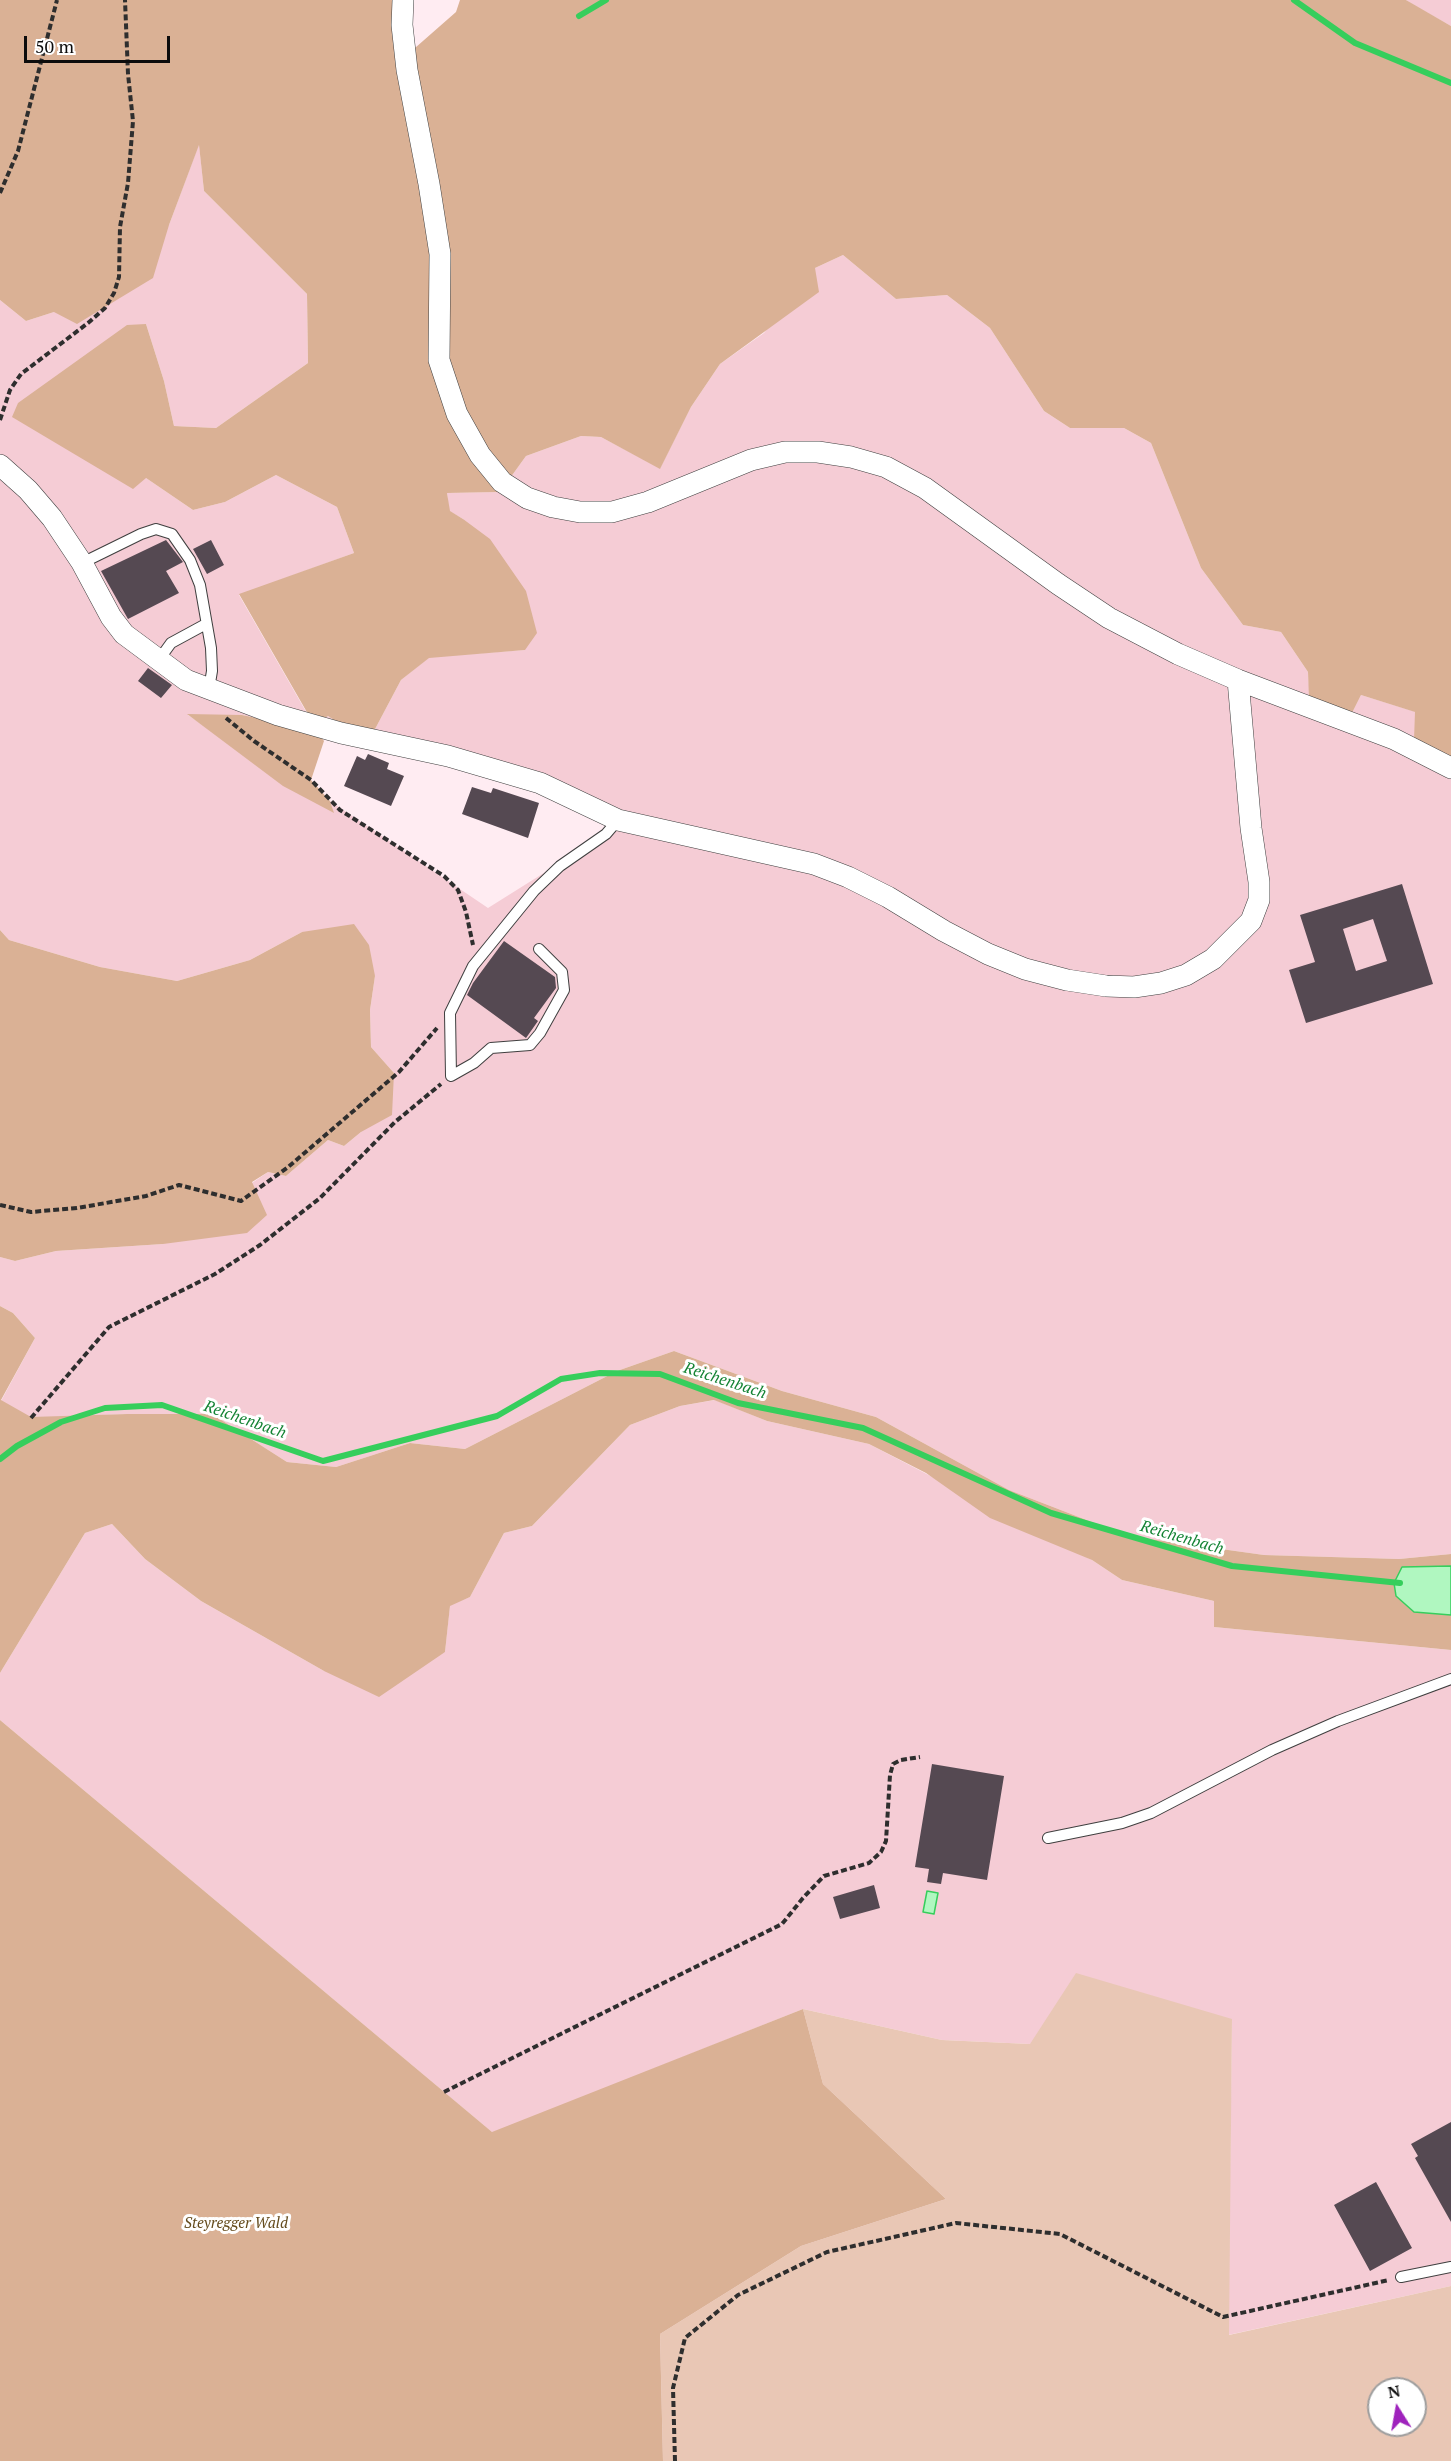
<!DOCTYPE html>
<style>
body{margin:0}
#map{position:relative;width:1451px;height:2461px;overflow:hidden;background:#ffecf2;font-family:"PT Serif",serif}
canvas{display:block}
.north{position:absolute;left:1367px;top:2377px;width:60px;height:60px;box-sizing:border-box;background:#fff;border:2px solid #9e9e9e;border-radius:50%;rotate:349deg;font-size:16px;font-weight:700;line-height:24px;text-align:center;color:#0c0c0c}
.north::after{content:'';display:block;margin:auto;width:21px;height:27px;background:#9f23bd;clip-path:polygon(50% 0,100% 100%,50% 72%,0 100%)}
.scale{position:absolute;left:24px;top:36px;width:146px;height:27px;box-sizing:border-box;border:3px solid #0c0c0c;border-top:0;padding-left:8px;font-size:18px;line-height:21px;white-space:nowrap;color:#0c0c0c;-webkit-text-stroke:4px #fff;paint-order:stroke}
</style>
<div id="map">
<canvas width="1451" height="2461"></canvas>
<div class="north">N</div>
<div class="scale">50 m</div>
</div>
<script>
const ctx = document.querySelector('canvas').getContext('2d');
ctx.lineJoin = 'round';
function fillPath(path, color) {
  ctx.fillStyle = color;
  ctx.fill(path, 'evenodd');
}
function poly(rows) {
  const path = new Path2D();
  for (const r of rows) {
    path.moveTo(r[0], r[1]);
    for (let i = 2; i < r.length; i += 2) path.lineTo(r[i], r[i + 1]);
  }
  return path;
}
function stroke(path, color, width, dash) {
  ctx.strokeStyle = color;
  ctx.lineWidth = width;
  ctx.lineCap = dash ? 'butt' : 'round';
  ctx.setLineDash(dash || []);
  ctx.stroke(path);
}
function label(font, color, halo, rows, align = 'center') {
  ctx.font = font + ' "PT Serif",serif';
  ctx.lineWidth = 6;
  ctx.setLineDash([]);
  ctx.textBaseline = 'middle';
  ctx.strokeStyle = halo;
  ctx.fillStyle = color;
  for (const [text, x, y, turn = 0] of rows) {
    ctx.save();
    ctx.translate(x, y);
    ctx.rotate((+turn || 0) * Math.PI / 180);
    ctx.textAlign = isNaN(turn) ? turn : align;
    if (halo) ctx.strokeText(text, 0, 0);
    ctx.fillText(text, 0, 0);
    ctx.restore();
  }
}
fillPath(poly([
 [1406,0,1451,0,1451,26,1415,6],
 [199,144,204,191,307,294,308,363,216,428,174,426,164,381,146,324,146,478,193,510,225,502,276,475,337,507,354,553,239,595,312,722,309,729,242,715,188,715,333,812,330,801,488,908,606,834,612,821,598,810,313,725,328,716,346,728,374,731,401,680,429,657,525,650,463,519,449,511,447,493,500,492,526,456,581,436,601,437,660,468,691,407,720,364,764,333,815,268,843,255,896,299,947,295,990,328,1044,411,1070,428,1124,428,1151,443,1201,568,1243,625,1281,632,1308,672,1310,699,1351,715,1361,695,1416,712,1451,759,1451,1554,1399,1559,1264,1555,1128,1536,1009,1490,876,1417,782,1391,674,1351,617,1371,465,1449,410,1443,336,1467,287,1462,212,1414,127,1414,31,1418,1,1401,35,1338,13,1313,0,1306,0,1257,15,1261,56,1251,163,1244,268,1172,286,1176,328,1140,344,1146,361,1132,394,1073,371,1047,370,1010,375,976,302,932,250,960,177,981,100,967,9,940,0,930,0,300,26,321,54,312,169,225],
 [715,1400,767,1421,869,1444,1092,1560,1122,1580,1214,1601,1214,1627,1451,1650,1451,2286,1228,2335,1232,2019,1030,2044,942,2040,803,2009,493,2133,0,1720,0,1673,85,1533,112,1524,145,1559,201,1601,324,1671,445,1652,450,1605,470,1597,504,1533,532,1526,630,1425,680,1406]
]), '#f5ccd5');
fillPath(poly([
 [1076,1973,1232,2019,1229,2335,1451,2286,1451,2461,663,2461,660,2334,801,2246,946,2199,823,2084,803,2009,942,2040,1030,2044],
 [1379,2389,1415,2389,1415,2425,1379,2425]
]), '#e9c7b5');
fillPath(poly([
 [0,0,398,0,399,62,456,12,460,0,1406,0,1451,26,1451,759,1414,740,1415,712,1361,695,1351,715,1309,699,1308,672,1281,632,1243,625,1201,568,1151,443,1124,428,1070,428,1044,411,990,328,947,295,896,299,843,255,815,268,819,292,720,364,691,407,660,469,601,437,581,436,526,456,500,492,447,493,450,511,463,519,490,539,526,591,537,633,525,650,429,658,401,680,374,731,346,728,328,716,313,725,324,741,311,780,330,801,334,813,283,786,187,714,242,715,310,729,312,721,239,594,354,553,337,507,276,475,225,502,193,510,146,478,133,489,12,417,18,403,127,325,146,324,164,381,174,426,216,428,308,363,307,294,204,191,199,145,169,225,153,278,77,324,54,312,26,321,0,300],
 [354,924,369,945,375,976,370,1010,371,1047,394,1073,392,1115,361,1132,344,1146,328,1140,286,1176,268,1172,252,1182,267,1215,247,1233,163,1244,56,1251,15,1261,0,1257,0,930,9,940,100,967,177,981,250,960,302,932],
 [0,1306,13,1313,35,1338,1,1400,31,1417,127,1414,212,1414,287,1462,336,1467,410,1443,465,1449,617,1371,674,1351,782,1391,876,1417,1009,1490,1128,1536,1264,1555,1399,1559,1451,1554,1451,1650,1214,1627,1214,1601,1122,1580,1092,1560,990,1518,926,1473,869,1444,767,1421,714,1400,680,1406,630,1425,532,1526,504,1533,470,1597,450,1606,445,1652,379,1697,324,1671,201,1601,145,1559,112,1524,85,1533,0,1673],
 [0,1720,492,2132,803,2009,823,2084,946,2199,801,2246,660,2334,663,2461,0,2461]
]), '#dab195');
const water = poly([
 [1451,1566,1451,1615,1414,1612,1396,1596,1394,1583,1402,1567,1451,1566],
 [927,1891,938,1893,934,1914,923,1912,927,1891]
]);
fillPath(water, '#b0f7c0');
stroke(water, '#36ce5c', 1.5);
stroke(poly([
 [1294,0,1355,43,1451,83],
 [579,16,606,0],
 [0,1459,17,1446,61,1422,105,1408,162,1405,323,1461,497,1416,561,1379,600,1373,660,1374,738,1403,863,1428,1051,1513,1232,1566,1400,1583]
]), '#36ce5c', 6);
fillPath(poly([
 [166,540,183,562,166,571,179,593,128,619,101,571],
 [211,540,224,565,207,574,193,549],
 [148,668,172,685,161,698,138,681],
 [368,754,389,763,387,769,404,776,391,806,344,786,357,756,365,760],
 [472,787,491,793,493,788,539,803,528,838,462,814],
 [1402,884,1433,984,1306,1023,1289,970,1315,962,1300,915],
 [1373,919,1387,961,1356,971,1343,929],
 [504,941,555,977,556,988,534,1018,538,1021,526,1038,467,995,473,983],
 [932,1764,1004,1776,987,1880,943,1873,941,1884,927,1882,929,1869,915,1867],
 [874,1885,880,1908,840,1919,833,1897],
 [1451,2122,1451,2222,1415,2158,1418,2156,1411,2144],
 [1376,2182,1412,2248,1370,2271,1334,2205]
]), '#554952');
const service = poly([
 [82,563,141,534,156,529,172,534,190,560,200,585,211,648,212,671,209,689],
 [158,661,171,643,206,624],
 [539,949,562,972,564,990,540,1033,530,1045,491,1048,474,1063,451,1076,450,1013,473,966,534,891,560,866,606,834,618,820],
 [1048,1838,1122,1823,1151,1813,1272,1750,1338,1721,1451,1679],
 [1401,2277,1451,2267]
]);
const minor = poly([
 [403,0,402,25,407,70,429,184,440,254,439,360,457,414,480,455,502,482,527,498,553,507,580,512,612,512,648,502,751,460,785,452,818,452,851,457,886,467,925,488,1058,584,1109,618,1178,654,1238,680,1394,739,1451,768],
 [0,465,28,490,52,518,82,563,111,617,124,634,186,680,278,715,341,733,448,756,540,783,618,820,814,864,848,877,888,897,944,931,988,954,1025,969,1067,980,1106,986,1134,987,1161,983,1186,975,1213,959,1251,921,1259,900,1259,882,1251,828,1238,680]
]);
stroke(service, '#3f3f3f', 12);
stroke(minor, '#3f3f3f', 22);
stroke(poly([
 [0,193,18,151,57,0],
 [0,420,10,390,21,374,88,323,105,308,114,293,119,277,120,227,128,183,133,121,128,74,125,0],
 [226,718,254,741,311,780,340,810,444,876,458,890,466,912,473,945],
 [0,1205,31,1212,77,1208,146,1196,179,1185,241,1201,287,1168,399,1072,437,1028],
 [31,1418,109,1327,215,1274,260,1245,320,1198,395,1122,441,1084],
 [444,2092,782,1924,803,1898,824,1876,869,1863,881,1852,886,1841,890,1775,893,1764,901,1760,920,1757],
 [675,2461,673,2388,685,2338,738,2295,827,2252,956,2223,1060,2234,1223,2317,1389,2280]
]), '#2e2e2e', 4, [6, 3]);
stroke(service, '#fff', 10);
stroke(minor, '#fff', 21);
label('italic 15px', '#644b1c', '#fff', [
 ["Steyregger Wald",236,2224]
]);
label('italic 16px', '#148334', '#fff', [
 ["Reichenbach",725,1381,18],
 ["Reichenbach",245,1420,19],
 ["Reichenbach",1182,1538,16]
]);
</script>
